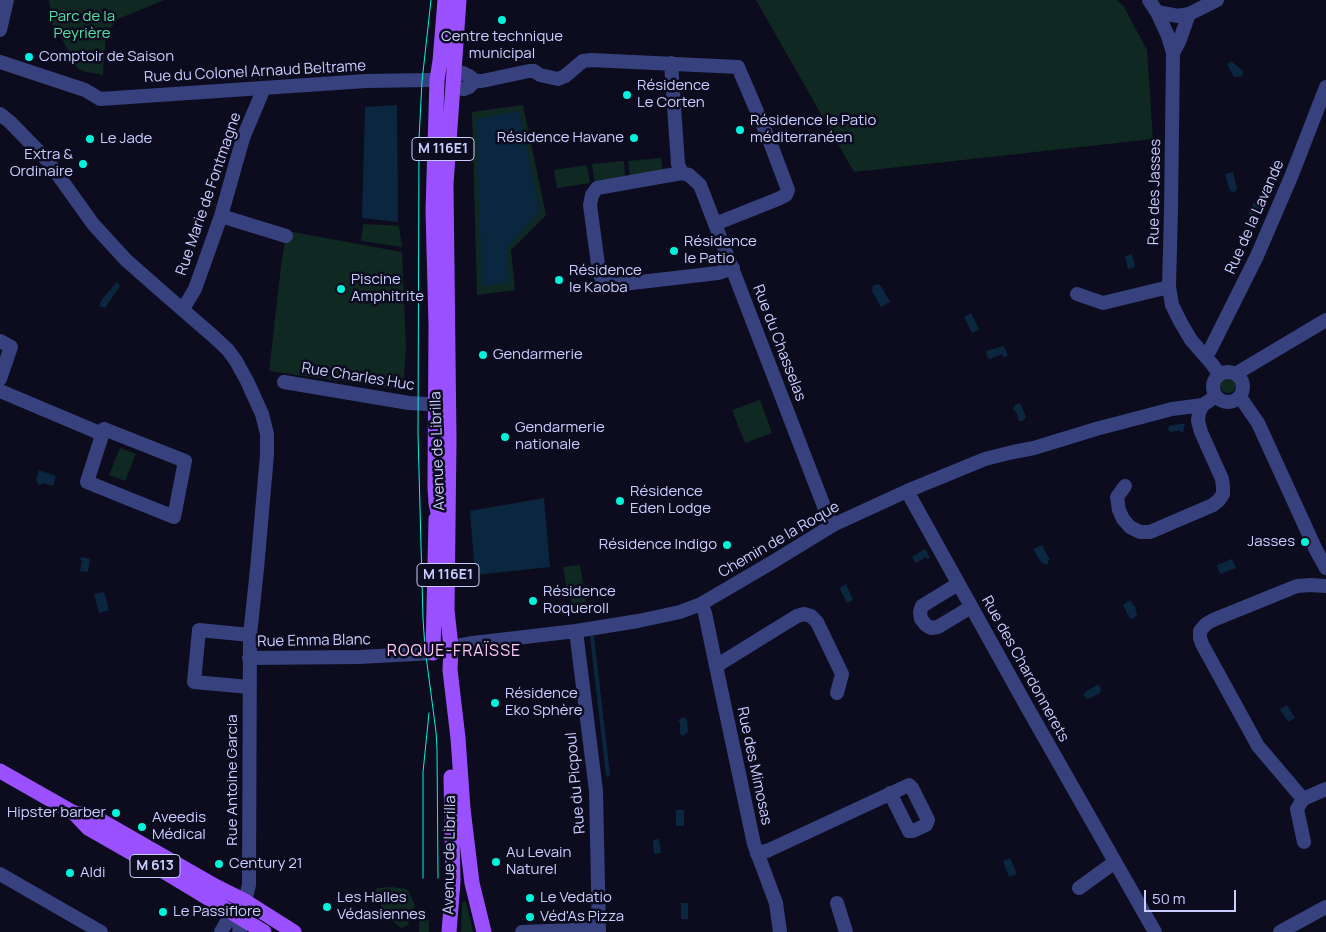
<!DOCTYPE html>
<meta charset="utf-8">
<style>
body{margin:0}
#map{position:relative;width:1326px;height:932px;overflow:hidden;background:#0c0c1e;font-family:Manrope,sans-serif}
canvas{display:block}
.scale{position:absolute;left:1144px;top:890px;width:92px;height:22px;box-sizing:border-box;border:2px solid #c9cdff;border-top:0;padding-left:6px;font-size:15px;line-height:18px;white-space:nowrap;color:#c9cdff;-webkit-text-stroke:4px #0c0c1e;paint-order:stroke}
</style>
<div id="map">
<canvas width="1326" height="932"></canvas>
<div class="scale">50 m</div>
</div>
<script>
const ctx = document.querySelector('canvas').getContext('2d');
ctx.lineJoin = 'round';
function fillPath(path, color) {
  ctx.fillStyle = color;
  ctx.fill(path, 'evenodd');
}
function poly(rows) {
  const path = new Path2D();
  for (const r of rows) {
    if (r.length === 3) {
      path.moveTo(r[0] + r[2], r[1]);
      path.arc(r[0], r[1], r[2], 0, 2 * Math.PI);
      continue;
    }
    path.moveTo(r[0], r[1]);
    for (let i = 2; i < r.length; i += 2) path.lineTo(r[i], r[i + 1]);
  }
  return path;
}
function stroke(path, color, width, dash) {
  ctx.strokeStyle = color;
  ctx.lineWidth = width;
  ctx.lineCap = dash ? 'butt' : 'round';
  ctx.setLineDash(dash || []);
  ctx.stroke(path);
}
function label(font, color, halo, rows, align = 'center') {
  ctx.font = font + ' Manrope,sans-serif';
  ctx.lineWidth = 5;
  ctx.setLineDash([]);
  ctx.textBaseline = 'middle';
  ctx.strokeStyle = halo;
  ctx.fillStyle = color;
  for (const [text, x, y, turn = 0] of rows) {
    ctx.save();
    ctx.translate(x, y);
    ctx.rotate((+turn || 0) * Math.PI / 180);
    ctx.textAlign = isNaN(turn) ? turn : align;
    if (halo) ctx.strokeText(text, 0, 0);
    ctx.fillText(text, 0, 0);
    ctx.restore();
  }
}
fillPath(poly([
 [49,0,164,0,118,19,106,33,103,75,86,72,78,69,62,39,53,31],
 [756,0,1117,0,1124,7,1147,50,1153,139,854,172],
 [523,105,546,215,511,250,515,290,477,295,472,112],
 [661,158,663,174,630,178,628,161],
 [624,161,625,178,595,183,592,164],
 [587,165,590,183,557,188,554,170],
 [363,224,399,226,402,247,361,241],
 [287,231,402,252,406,348,403,390,269,371,282,258],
 [1228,385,8],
 [760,400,772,433,745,443,732,410],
 [120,448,136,454,125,481,109,475],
 [580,565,586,603,572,605,571,597,568,597,563,567],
 [391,887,407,889,415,905,408,925,401,928,391,920,373,894,377,888],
 [466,901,473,932,461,932,462,903],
 [419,919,429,920,429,932,419,932]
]), '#0f2822');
fillPath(poly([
 [1231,61,1242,70,1243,72,1242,76,1234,77,1227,64],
 [397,105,398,222,362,218,365,107],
 [519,111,540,211,507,247,509,283,482,286,476,119],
 [1233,172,1237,188,1235,192,1230,191,1225,174],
 [1259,200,1263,202,1256,218,1248,215,1254,202,1258,204],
 [1132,254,1135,267,1128,269,1125,256],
 [117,282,120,286,105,308,99,306,103,298],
 [878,284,881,286,890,302,881,307,872,291,873,286],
 [971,313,979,329,972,333,964,317],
 [1004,346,1008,356,1003,357,1002,354,990,359,987,356,986,351],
 [1020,403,1026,417,1023,421,1019,421,1017,414,1013,409,1015,405],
 [1181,424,1185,424,1183,433,1181,432,1180,430,1171,432,1168,430,1169,426],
 [39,470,56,476,53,486,43,483,40,485,38,484,36,480],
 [544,498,550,567,475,575,470,511],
 [1042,545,1050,560,1048,561,1048,563,1047,565,1043,563,1042,564,1033,549],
 [925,549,930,558,927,559,926,557,916,563,912,557],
 [81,557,90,559,88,572,80,571,82,561,80,560],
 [1232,559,1236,568,1220,574,1217,565],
 [846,584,853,600,847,603,840,589,841,587],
 [104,592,109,610,99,613,94,594],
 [1130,600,1135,607,1137,615,1133,619,1132,618,1130,619,1123,605],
 [1097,685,1100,686,1101,690,1100,693,1088,699,1085,698,1084,695,1085,692],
 [1287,705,1295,718,1288,722,1280,709],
 [684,717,687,720,688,732,682,736,680,733,680,722,678,720],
 [676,810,684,810,684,826,676,826],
 [659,839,661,853,654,854,653,840],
 [1010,858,1017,874,1009,877,1003,861],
 [681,903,688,903,688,919,681,919]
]), '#0a273f');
stroke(poly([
 [592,637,608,775]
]), '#0a273f', 4);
stroke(poly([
 [1149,0,1157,12,1168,36,1173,53,1171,211,1169,287,1172,305,1181,323,1191,340,1212,364,1219,374],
 [1157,12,1178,16,1189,14,1217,0],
 [0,30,7,0],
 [1173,53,1179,42,1189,14],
 [0,62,85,90,100,99,366,81,430,80],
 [671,63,678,164,682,173,689,175,700,185,830,522,833,525],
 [463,73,469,76,475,81,469,87,464,89,456,88,453,81,458,75,463,73],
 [475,81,482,81,529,71,534,71,540,75,558,79,565,76,583,61,591,60,738,67,770,142,788,190,786,195,778,199,715,224],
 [0,114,10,122,48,161,93,224,126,260,160,290,213,336,228,350,236,361,247,381,262,414,267,434,267,455,257,569,250,635,249,885,245,901],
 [682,173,597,188,592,195,590,205,599,272,602,279,607,283,614,285,718,273,733,268],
 [221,216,286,236],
 [1077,294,1103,303,1169,287],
 [183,309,195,289,221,216,243,138,264,88],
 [0,341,11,347,0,379],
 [1206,356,1211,348,1257,256,1291,177,1326,87],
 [1228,387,15],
 [1237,373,1326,320],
 [284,382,409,403,427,404],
 [0,391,102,434],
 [1240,397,1258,423,1316,550,1326,568],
 [104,429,185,461,174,517,87,482,104,429],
 [1125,486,1117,497,1119,510,1123,519,1130,527,1140,532,1150,532,1213,505,1219,500,1223,494,1223,487,1222,479,1201,432,1198,421,1199,412,1203,405,1216,396],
 [907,491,1027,707,1155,932],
 [958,584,922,606,920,612,921,619,926,625,931,628,938,627,971,607],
 [1325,586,1311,585,1297,586,1213,620,1206,624,1200,631,1200,638,1202,644,1258,746,1303,799,1326,789],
 [701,604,705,613,716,666,754,844,776,903,780,932],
 [576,631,596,791,599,932],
 [249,658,359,657,433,653,451,647,473,643,576,631,638,621,680,612,701,604,771,563,833,525,907,491,985,459,1013,452,1034,448,1096,429,1172,409,1203,405],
 [716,666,797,616,804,614,811,616,817,622,842,674,837,693],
 [249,687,194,682,199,630,250,635],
 [1303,799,1297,809,1304,842],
 [757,854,769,850,909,785,912,788,928,820,926,825,913,831,909,831,890,793],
 [0,874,101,932],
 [1079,888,1115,862],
 [837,903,846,932],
 [221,932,226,923,238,916,240,931,239,932],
 [522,932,599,929],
 [1280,932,1326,907]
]), '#36417e', 14);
stroke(poly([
 [459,0,446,184,449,440,447,610,451,647,450,670,458,738,463,809,472,883,484,932],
 [442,530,436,503,435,487,436,325,433,210,437,80,440,61,445,0],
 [433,653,436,519],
 [0,771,74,813,88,828,165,872,264,932],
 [74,813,93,816,215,886,245,901,294,932],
 [449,932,453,882,451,777]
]), '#9b50ff', 15);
stroke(poly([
 [431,0,422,81,419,139,418,434,423,619,425,648,436,732,437,748,438,878],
 [423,878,423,772,429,713]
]), '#00f4dc', 1);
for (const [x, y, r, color] of [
 [502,20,5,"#00f4dc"],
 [29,57,5,"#00f4dc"],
 [627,95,5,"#00f4dc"],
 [740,130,5,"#00f4dc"],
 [634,138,5,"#00f4dc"],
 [90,139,5,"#00f4dc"],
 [83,164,5,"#00f4dc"],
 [674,251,5,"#00f4dc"],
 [559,280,5,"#00f4dc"],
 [341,289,5,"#00f4dc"],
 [483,355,5,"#00f4dc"],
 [505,437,5,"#00f4dc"],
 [620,501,5,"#00f4dc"],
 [1305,542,5,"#00f4dc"],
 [727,545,5,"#00f4dc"],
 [533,601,5,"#00f4dc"],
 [495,703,5,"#00f4dc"],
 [116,813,5,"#00f4dc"],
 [142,827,5,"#00f4dc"],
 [496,862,5,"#00f4dc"],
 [219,864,5,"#00f4dc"],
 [70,873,5,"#00f4dc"],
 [530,898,5,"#00f4dc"],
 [327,907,5,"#00f4dc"],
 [163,912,5,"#00f4dc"],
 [530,917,5,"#00f4dc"]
]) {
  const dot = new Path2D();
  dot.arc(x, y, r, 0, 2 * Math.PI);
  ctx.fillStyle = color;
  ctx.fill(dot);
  stroke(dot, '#0c0c1e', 2);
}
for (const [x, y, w] of [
 [443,149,62],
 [448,575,62],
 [155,866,50]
]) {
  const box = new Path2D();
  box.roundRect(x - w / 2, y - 11.5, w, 23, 4);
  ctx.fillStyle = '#0c0c1e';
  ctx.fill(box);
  stroke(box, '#c9cdff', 1);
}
label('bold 14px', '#c9cdff', null, [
 ["M 116E1",443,149],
 ["M 116E1",448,575],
 ["M 613",155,866]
]);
label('15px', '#54e0a1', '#0c0c1e', [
 ["Parc de la",82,17],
 ["Peyrière",82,34]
]);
label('15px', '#c9cdff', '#0c0c1e', [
 ["Centre technique",502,37,"center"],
 ["municipal",502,54,"center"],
 ["Comptoir de Saison",39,57],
 ["Résidence",637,86],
 ["Le Corten",637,103],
 ["Résidence le Patio",750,121],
 ["méditerranéen",750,138],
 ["Résidence Havane",624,138,"right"],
 ["Le Jade",100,139],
 ["Extra &",73,155,"right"],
 ["Ordinaire",73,172,"right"],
 ["Résidence",684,242],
 ["le Patio",684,259],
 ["Résidence",569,271],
 ["le Kaoba",569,288],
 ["Piscine",351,280],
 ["Amphitrite",351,297],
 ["Gendarmerie",493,355],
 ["Gendarmerie",515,428],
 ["nationale",515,445],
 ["Résidence",630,492],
 ["Eden Lodge",630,509],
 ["Jasses",1295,542,"right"],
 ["Résidence Indigo",717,545,"right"],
 ["Résidence",543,592],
 ["Roqueroll",543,609],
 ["Résidence",505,694],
 ["Eko Sphère",505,711],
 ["Hipster barber",106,813,"right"],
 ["Aveedis",152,818],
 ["Médical",152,835],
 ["Au Levain",506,853],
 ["Naturel",506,870],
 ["Century 21",229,864],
 ["Aldi",80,873],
 ["Les Halles",337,898],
 ["Védasiennes",337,915],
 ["Le Vedatio",540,898],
 ["Le Passiflore",173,912],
 ["Véd'As Pizza",540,917]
], 'left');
label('15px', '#c9cdff', '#0c0c1e', [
 ["Rue du Colonel Arnaud Beltrame",255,72,-3],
 ["Rue des Jasses",1155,192,-89],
 ["Rue Marie de Fontmagne",209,194,-71],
 ["Rue de la Lavande",1255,217,-66],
 ["Rue du Chasselas",779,343,69],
 ["Rue Charles Huc",358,377,9],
 ["Avenue de Librilla",438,451,-92],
 ["Chemin de la Roque",779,540,-30],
 ["Rue Emma Blanc",314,641,-1],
 ["Rue des Chardonnerets",1025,669,61],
 ["Rue des Mimosas",754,766,78],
 ["Rue Antoine Garcia",233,780,-90],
 ["Rue du Picpoul",576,783,-95],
 ["Avenue de Librilla",450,855,-89]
]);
ctx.letterSpacing = '1px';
label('16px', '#ffcbf6', '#0c0c1e', [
 ["ROQUE-FRAÏSSE",454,652]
]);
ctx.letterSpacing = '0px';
</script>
